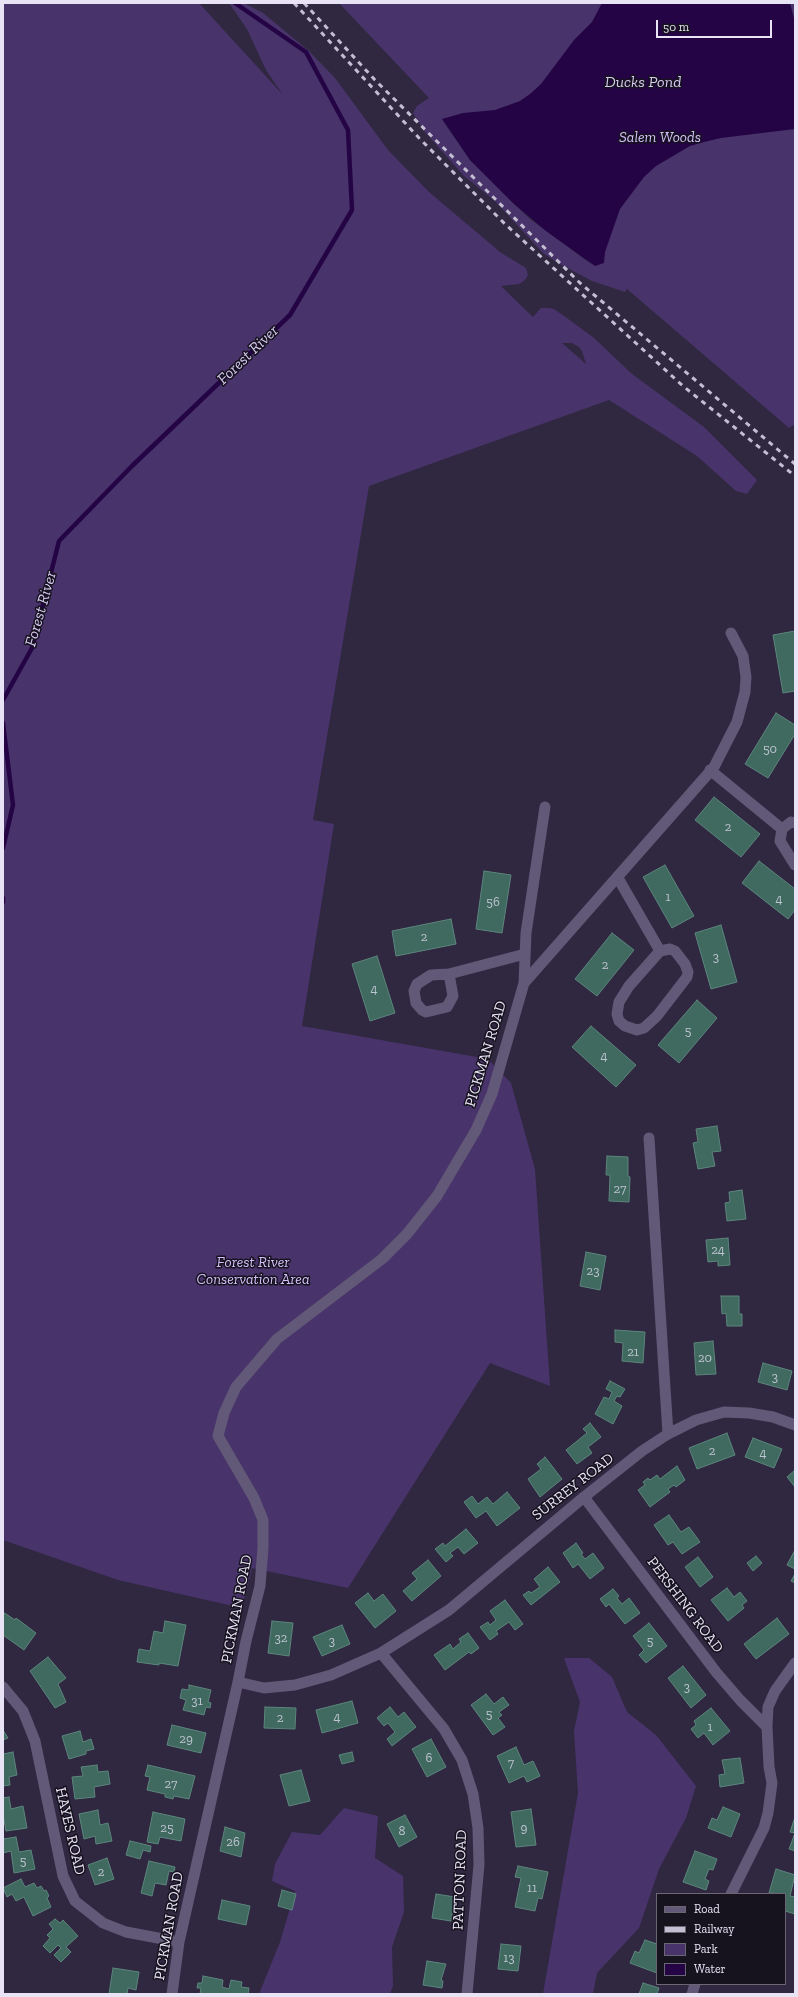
<!DOCTYPE html>
<style>
body{margin:0}
#map{position:relative;width:798px;height:1997px;overflow:hidden;background:#302741;font-family:"Zilla Slab",serif}
canvas{display:block}
.frame{position:absolute;inset:0;border:4px solid #e8e3f5;pointer-events:none}
.legend{position:absolute;left:656px;top:1893px;width:130px;height:92px;box-sizing:border-box;background:#16121e;border:1px solid #6a6674;margin:0;padding:5px 7px;list-style:none;font-size:12px;color:#e8e3f5}
.legend li{display:flex;align-items:center;gap:8px;height:20px}
.legend b{width:20px;border:1px solid #6a6674}
.scale{position:absolute;left:656px;top:20px;width:116px;height:18px;box-sizing:border-box;border:2px solid #e8e3f5;border-top:0;padding-left:5px;font-size:12px;line-height:14px;white-space:nowrap;color:#e8e3f5;-webkit-text-stroke:3px #16121e;paint-order:stroke}
</style>
<div id="map">
<canvas width="798" height="1997"></canvas>
<div class="frame"></div>
<ul class="legend">
<li><b style="height:5px;background:#625877"></b>Road</li>
<li><b style="height:5px;background:#c4bed2"></b>Railway</li>
<li><b style="height:11px;background:#48346a"></b>Park</li>
<li><b style="height:11px;background:#240445"></b>Water</li>
</ul>
<div class="scale">50 m</div>
</div>
<script>
const ctx = document.querySelector('canvas').getContext('2d');
ctx.lineJoin = 'round';
function fillPath(path, color) {
  ctx.fillStyle = color;
  ctx.fill(path, 'evenodd');
}
function poly(rows) {
  const path = new Path2D();
  for (const r of rows) {
    path.moveTo(r[0], r[1]);
    for (let i = 2; i < r.length; i += 2) path.lineTo(r[i], r[i + 1]);
  }
  return path;
}
function stroke(path, color, width, dash) {
  ctx.strokeStyle = color;
  ctx.lineWidth = width;
  ctx.lineCap = dash ? 'butt' : 'round';
  ctx.setLineDash(dash || []);
  ctx.stroke(path);
}
function label(font, color, halo, rows, align = 'center') {
  ctx.font = font + ' "Zilla Slab",serif';
  ctx.lineWidth = 3;
  ctx.setLineDash([]);
  ctx.textBaseline = 'middle';
  ctx.strokeStyle = halo;
  ctx.fillStyle = color;
  for (const [text, x, y, turn = 0] of rows) {
    ctx.save();
    ctx.translate(x, y);
    ctx.rotate((+turn || 0) * Math.PI / 180);
    ctx.textAlign = isNaN(turn) ? turn : align;
    if (halo) ctx.strokeText(text, 0, 0);
    ctx.fillText(text, 0, 0);
    ctx.restore();
  }
}
fillPath(poly([
 [3,3,199,3,283,95,266,70,247,29,229,3,244,3,263,13,309,51,335,78,388,150,429,192,500,252,526,268,528,275,525,280,519,284,501,286,508,293,533,317,541,308,548,308,554,309,567,318,594,338,632,374,704,427,757,480,747,494,736,491,697,456,609,400,369,486,313,820,334,824,302,1026,488,1059,511,1083,535,1169,550,1386,490,1363,348,1588,252,1568,242,1608,118,1580,3,1540],
 [562,343,572,343,579,347,582,351,586,364],
 [339,3,795,3,795,424,789,428,627,289,625,292,592,281,558,263,543,253,495,201,464,176,424,131,413,113,417,106,429,98],
 [442,119,591,264,530,219,513,203,470,160],
 [564,1658,589,1658,612,1677,627,1712,656,1735,696,1786,686,1818,659,1869,639,1928,597,1973,593,1994,543,1994,578,1793,574,1731,580,1702],
 [344,1808,378,1816,375,1858,403,1876,404,1912,392,1947,393,1986,390,1994,259,1994,280,1942,295,1891,272,1881,275,1864,292,1832,320,1835]
]), '#48346a');
fillPath(poly([
 [602,3,790,3,795,22,795,129,721,138,704,142,690,146,656,166,644,177,620,209,605,252,604,263,595,266,546,231,513,203,470,160,442,119,463,113,495,110,520,101,530,94,541,84,574,40,592,22]
]), '#240445');
stroke(poly([
 [3,700,32,648,59,541,132,466,290,315,352,210,348,130,306,52,235,3],
 [3,723,13,805,3,848],
 [3,898,3,902]
]), '#240445', 4.5);
const building = poly([
 [795,631,795,691,783,693,773,635,795,631],
 [776,713,795,725,795,734,768,778,745,764,776,713],
 [714,797,760,834,741,857,695,820,714,797],
 [759,861,795,889,795,910,788,919,742,883,759,861],
 [665,865,694,916,672,928,643,877,665,865],
 [484,871,511,875,502,933,476,929,484,871],
 [451,919,456,944,396,956,392,931,451,919],
 [721,925,737,982,711,989,695,933,721,925],
 [612,933,634,950,597,996,575,979,612,933],
 [377,956,395,1013,370,1021,352,964,377,956],
 [697,1000,717,1018,679,1063,658,1045,697,1000],
 [591,1026,636,1065,616,1087,572,1047,591,1026],
 [717,1126,721,1151,712,1152,715,1166,698,1169,693,1143,698,1142,696,1129,717,1126],
 [607,1156,628,1157,628,1176,630,1177,629,1202,609,1201,610,1175,606,1175,607,1156],
 [742,1190,746,1219,727,1221,725,1203,730,1202,729,1192,742,1190],
 [728,1238,730,1265,718,1266,718,1261,708,1262,706,1240,728,1238],
 [586,1252,606,1256,600,1290,580,1286,586,1252],
 [721,1296,739,1296,739,1314,742,1314,742,1326,727,1326,726,1313,722,1314,721,1296],
 [615,1330,645,1332,643,1363,622,1361,623,1343,615,1342,615,1330],
 [713,1341,716,1374,696,1375,694,1343,713,1341],
 [763,1363,792,1371,787,1390,758,1382,763,1363],
 [610,1381,625,1389,620,1397,617,1396,614,1401,622,1406,613,1424,595,1414,604,1397,609,1399,612,1392,606,1389,610,1381],
 [590,1423,601,1437,588,1447,592,1453,577,1464,566,1450,587,1433,583,1429,590,1423],
 [727,1433,735,1455,697,1469,689,1448,727,1433],
 [753,1438,782,1449,774,1468,745,1457,753,1438],
 [545,1457,562,1479,540,1497,528,1479,541,1469,537,1464,545,1457],
 [677,1466,685,1480,676,1487,674,1485,668,1489,670,1492,650,1507,638,1490,645,1485,643,1482,648,1478,650,1480,657,1475,660,1479,677,1466],
 [795,1470,795,1487,787,1477,795,1470],
 [507,1492,520,1508,497,1526,486,1511,476,1518,464,1502,472,1496,478,1504,487,1497,493,1504,507,1492],
 [669,1515,681,1532,689,1527,700,1542,682,1554,673,1542,668,1545,654,1525,669,1515],
 [466,1529,478,1543,464,1554,458,1547,450,1553,453,1556,446,1562,435,1549,443,1543,445,1546,466,1529],
 [576,1543,583,1553,581,1554,585,1559,593,1553,604,1568,590,1579,578,1564,573,1568,563,1553,576,1543],
 [795,1550,795,1569,787,1565,795,1550],
 [756,1556,762,1563,753,1571,747,1563,756,1556],
 [698,1557,713,1577,700,1587,685,1567,698,1557],
 [428,1560,441,1576,412,1601,403,1591,417,1579,412,1573,428,1560],
 [548,1567,560,1582,531,1605,523,1595,529,1591,531,1593,540,1587,534,1579,548,1567],
 [795,1574,795,1583,791,1581,795,1574],
 [727,1588,734,1597,740,1592,747,1601,742,1605,744,1608,728,1621,711,1600,727,1588],
 [613,1589,619,1596,617,1598,622,1604,629,1598,640,1613,625,1624,609,1604,606,1607,600,1599,613,1589],
 [368,1593,374,1601,383,1594,396,1611,375,1628,355,1603,368,1593],
 [505,1600,523,1624,515,1630,509,1622,496,1631,498,1634,490,1640,480,1627,488,1622,490,1625,496,1620,490,1611,505,1600],
 [3,1612,15,1620,16,1618,36,1633,24,1650,3,1635,3,1612],
 [777,1618,789,1634,756,1659,744,1644,777,1618],
 [165,1621,186,1625,178,1666,159,1663,159,1665,137,1662,139,1649,150,1651,154,1631,163,1633,165,1621],
 [272,1621,293,1623,289,1656,268,1653,272,1621],
 [649,1623,667,1646,646,1663,639,1655,644,1650,633,1636,649,1623],
 [342,1625,350,1644,322,1656,313,1637,342,1625],
 [468,1633,479,1648,471,1654,469,1652,445,1670,434,1655,450,1644,453,1649,461,1642,459,1639,468,1633],
 [48,1657,66,1678,58,1684,66,1702,55,1708,30,1671,48,1657],
 [683,1666,706,1695,691,1708,668,1678,683,1666],
 [189,1685,211,1690,208,1702,211,1703,210,1708,206,1707,204,1715,183,1710,186,1700,180,1698,182,1689,189,1690,189,1685],
 [486,1694,494,1704,503,1697,509,1705,499,1712,502,1715,498,1718,505,1727,493,1735,471,1705,486,1694],
 [352,1701,358,1723,322,1733,316,1710,352,1701],
 [265,1707,296,1708,295,1729,264,1728,265,1707],
 [390,1707,398,1717,404,1712,416,1727,392,1746,387,1739,395,1732,388,1723,384,1726,377,1718,390,1707],
 [711,1708,730,1731,713,1745,704,1733,698,1738,691,1729,696,1725,694,1721,711,1708],
 [172,1725,206,1733,201,1753,167,1745,172,1725],
 [3,1730,8,1738,3,1740,3,1730],
 [80,1731,83,1742,91,1739,94,1749,86,1751,86,1754,69,1759,62,1736,80,1731],
 [431,1739,446,1767,427,1777,412,1749,431,1739],
 [516,1747,524,1765,533,1761,540,1776,527,1782,524,1776,509,1783,497,1756,516,1747],
 [13,1752,17,1775,9,1777,10,1785,3,1786,3,1754,13,1752],
 [352,1752,354,1761,342,1764,339,1755,352,1752],
 [740,1758,744,1783,720,1787,719,1775,725,1774,722,1760,740,1758],
 [97,1765,98,1772,108,1771,110,1784,94,1787,95,1797,75,1799,72,1777,83,1776,81,1767,97,1765],
 [148,1765,195,1776,189,1799,174,1796,173,1799,165,1797,165,1794,147,1790,150,1777,145,1776,148,1765],
 [301,1770,310,1801,289,1806,280,1775,301,1770],
 [9,1797,11,1809,23,1806,27,1828,6,1831,3,1815,3,1798,9,1797],
 [723,1807,740,1814,731,1837,708,1828,712,1818,717,1820,723,1807],
 [531,1809,536,1845,516,1847,511,1812,531,1809],
 [98,1810,100,1825,108,1823,112,1841,96,1844,95,1836,84,1839,79,1814,98,1810],
 [153,1812,185,1819,181,1841,160,1837,158,1844,147,1842,153,1812],
 [405,1815,417,1837,399,1847,387,1824,405,1815],
 [794,1820,795,1821,795,1851,789,1849,795,1833,790,1832,794,1820],
 [225,1827,245,1833,241,1857,220,1851,225,1827],
 [16,1837,19,1852,31,1850,35,1869,14,1873,11,1851,3,1853,3,1839,16,1837],
 [130,1841,151,1846,150,1852,143,1850,140,1859,126,1855,130,1841],
 [695,1851,717,1859,713,1870,709,1869,705,1879,709,1881,706,1890,683,1882,695,1851],
 [107,1858,114,1879,95,1885,88,1865,107,1858],
 [149,1861,175,1867,174,1872,169,1871,166,1885,155,1883,152,1896,141,1893,149,1861],
 [518,1866,548,1872,542,1899,538,1898,535,1911,515,1907,521,1878,515,1877,518,1866],
 [776,1869,795,1875,790,1896,795,1897,795,1914,785,1911,785,1894,769,1893,776,1869],
 [21,1879,25,1887,34,1883,37,1888,41,1886,44,1891,46,1890,49,1896,47,1898,51,1907,33,1916,24,1897,16,1901,12,1894,7,1897,3,1888,21,1879],
 [282,1890,296,1894,292,1910,278,1906,282,1890],
 [436,1894,455,1897,451,1921,432,1918,436,1894],
 [222,1900,250,1906,246,1925,218,1919,222,1900],
 [55,1919,60,1923,63,1920,78,1936,66,1947,71,1952,61,1962,54,1955,61,1948,58,1945,50,1953,43,1946,50,1938,47,1935,53,1929,49,1924,55,1919],
 [645,1940,657,1944,657,1973,630,1963,635,1951,639,1953,645,1940],
 [501,1944,521,1946,518,1971,498,1969,501,1944],
 [427,1961,446,1964,441,1980,443,1981,442,1988,423,1985,427,1961],
 [113,1968,139,1972,136,1990,128,1988,127,1994,109,1994,113,1968],
 [203,1976,223,1980,222,1987,229,1989,231,1980,242,1982,241,1987,249,1988,248,1994,200,1994,201,1988,197,1988,198,1983,202,1983,203,1976],
 [643,1983,659,1988,657,1994,639,1994,643,1983]
]);
fillPath(building, '#406960');
stroke(building, '#5c867c', 1);
stroke(poly([
 [710,770,782,829,780,841,795,865],
 [782,829,791,822,795,823],
 [618,878,660,951],
 [670,949,675,951,685,964,688,972,687,977,657,1016,644,1028,637,1030,625,1026,619,1021,617,1014,619,1002,629,986,660,951,670,949],
 [449,974,453,996,447,1007,426,1012,422,1010,416,1003,414,991,417,984,431,975,449,974,525,954],
 [524,983,714,767,737,722,745,692,746,677,743,656,731,633],
 [668,1434,696,1420,724,1412,749,1413,773,1417,795,1425],
 [584,1497,716,1672,740,1700,767,1727],
 [381,1653,444,1729,462,1760,473,1794,478,1828,479,1865,467,1994],
 [238,1682,264,1688,295,1685,331,1675,381,1653,449,1610,584,1497,642,1451,668,1434,649,1138],
 [3,1687,23,1711,35,1741,63,1876,75,1901,103,1923,126,1932,179,1942],
 [731,1894,764,1828,768,1813,772,1783,769,1767,767,1727,768,1707,775,1691,795,1663],
 [172,1994,179,1942,238,1682,246,1641,260,1586,263,1548,263,1520,254,1498,218,1436,224,1413,236,1387,277,1339,382,1259,407,1234,437,1196,476,1130,492,1094,524,983,526,933,545,807],
 [692,1994,695,1984]
]), '#625877', 11);
stroke(poly([
 [294,3,419,138,505,224,683,386,795,476],
 [304,3,375,80,580,283,795,464]
]), '#c4bed2', 3, [5, 5]);
label('13px', '#bec4d0', null, [
 ["50",770,749],
 ["2",728,827],
 ["1",668,897],
 ["4",779,899],
 ["56",493,902],
 ["2",424,937],
 ["3",716,957],
 ["2",605,965],
 ["4",374,989],
 ["5",688,1031],
 ["4",604,1056],
 ["27",620,1189],
 ["24",718,1250],
 ["23",593,1271],
 ["21",633,1352],
 ["20",705,1358],
 ["3",775,1377],
 ["2",712,1451],
 ["4",763,1453],
 ["32",281,1638],
 ["3",332,1641],
 ["5",650,1641],
 ["3",687,1687],
 ["31",197,1701],
 ["5",489,1714],
 ["4",337,1717],
 ["2",280,1718],
 ["1",710,1727],
 ["29",186,1739],
 ["6",429,1758],
 ["7",511,1763],
 ["27",171,1784],
 ["25",167,1828],
 ["9",524,1828],
 ["8",402,1831],
 ["26",233,1842],
 ["5",23,1861],
 ["2",101,1872],
 ["11",532,1888],
 ["13",509,1958]
]);
label('italic 15px', '#d4c1fc', '#16121e', [
 ["Salem Woods",660,138],
 ["Forest River",253,1263],
 ["Conservation Area",253,1280]
]);
label('15px', '#e8e3f5', '#16121e', [
 ["PICKMAN ROAD",486,1054,-73],
 ["SURREY ROAD",573,1487,-38],
 ["PERSHING ROAD",685,1605,53],
 ["PICKMAN ROAD",237,1609,-79],
 ["HAYES ROAD",70,1831,77],
 ["PATTON ROAD",460,1880,-88],
 ["PICKMAN ROAD",169,1926,-80]
]);
label('italic 16px', '#d7cbf3', '#16121e', [
 ["Ducks Pond",643,82],
 ["Forest River",248,355,-44],
 ["Forest River",41,609,-74]
]);
</script>
